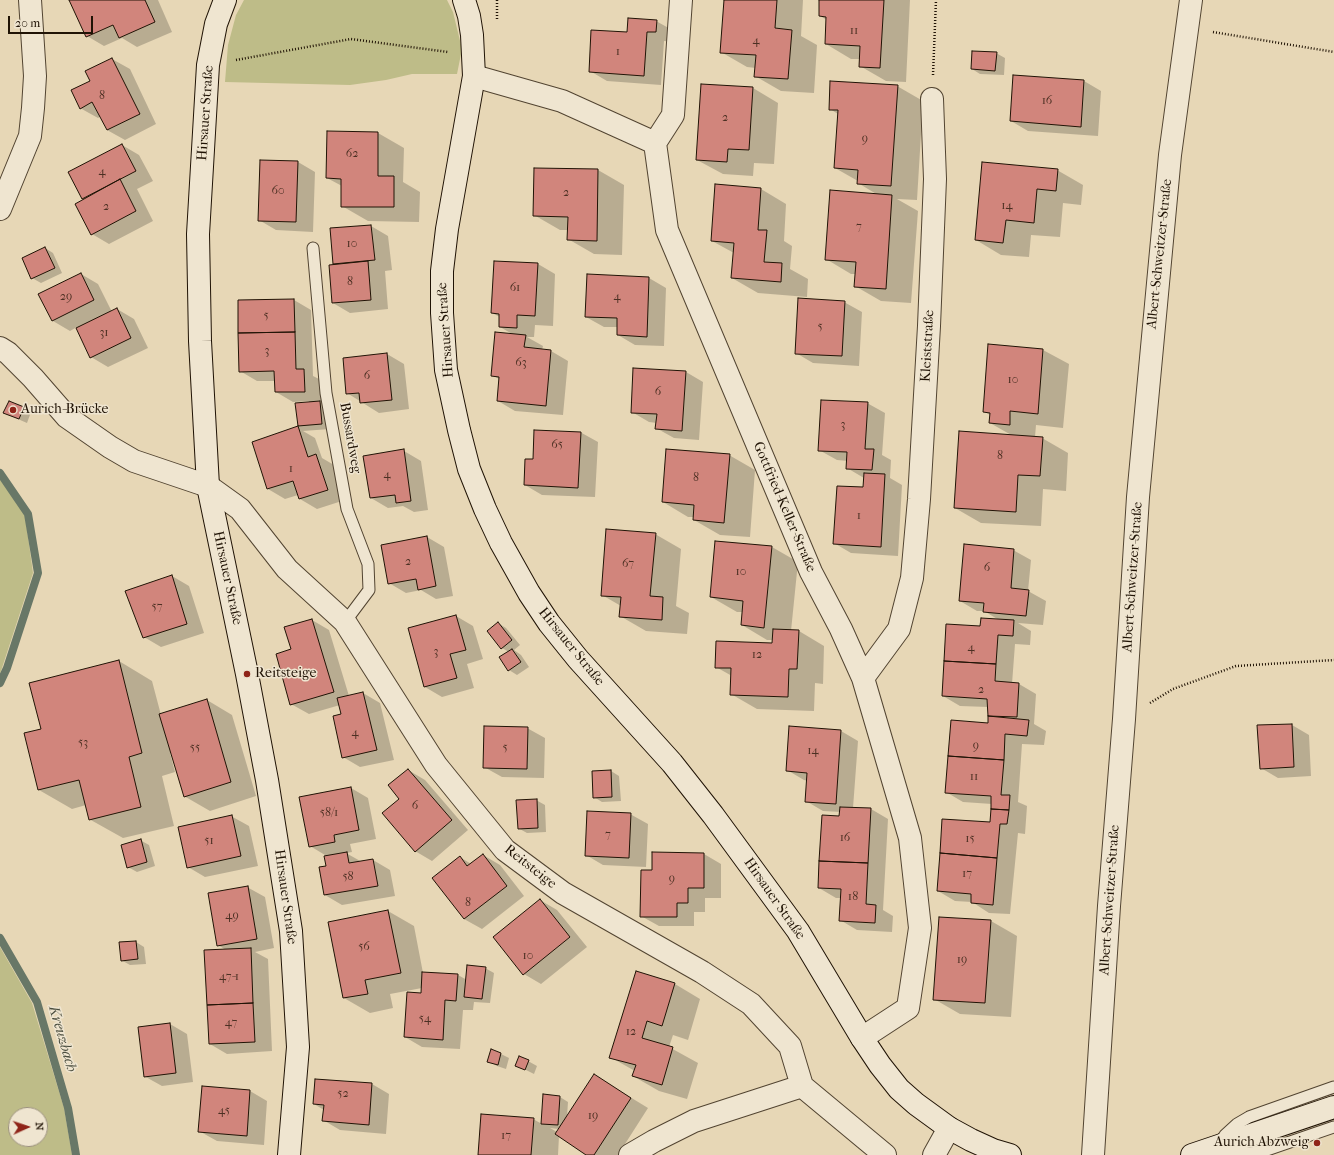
<!DOCTYPE html>
<meta charset="utf-8">
<style>
body{margin:0}
#map{position:relative;width:1334px;height:1155px;overflow:hidden;background:#e7d7b6;font-family:"IM FELL French Canon",serif}
canvas{display:block}
.north{position:absolute;left:8px;top:1107px;width:40px;height:40px;box-sizing:border-box;background:#efe5d0;border:1px solid #9c917f;border-radius:50%;rotate:87deg;font-size:11px;font-weight:700;line-height:16px;text-align:center;color:#201305}
.north::after{content:'';display:block;margin:auto;width:14px;height:18px;background:#8f2418;clip-path:polygon(50% 0,100% 100%,50% 72%,0 100%)}
.scale{position:absolute;left:8px;top:16px;width:85px;height:18px;box-sizing:border-box;border:2px solid #201305;border-top:0;padding-left:5px;font-size:12px;line-height:14px;white-space:nowrap;color:#201305;-webkit-text-stroke:3px #efe5d0;paint-order:stroke}
</style>
<div id="map">
<canvas width="1334" height="1155"></canvas>
<div class="north">N</div>
<div class="scale">20 m</div>
</div>
<script>
const ctx = document.querySelector('canvas').getContext('2d');
ctx.lineJoin = 'round';
function fillPath(path, color) {
  ctx.fillStyle = color;
  ctx.fill(path, 'evenodd');
}
function poly(rows) {
  const path = new Path2D();
  for (const r of rows) {
    path.moveTo(r[0], r[1]);
    for (let i = 2; i < r.length; i += 2) path.lineTo(r[i], r[i + 1]);
  }
  return path;
}
function stroke(path, color, width, dash) {
  ctx.strokeStyle = color;
  ctx.lineWidth = width;
  ctx.lineCap = dash ? 'butt' : 'round';
  ctx.setLineDash(dash || []);
  ctx.stroke(path);
}
function label(font, color, halo, rows, align = 'center') {
  ctx.font = font + ' "IM FELL French Canon",serif';
  ctx.lineWidth = 3;
  ctx.setLineDash([]);
  ctx.textBaseline = 'middle';
  ctx.strokeStyle = halo;
  ctx.fillStyle = color;
  for (const [text, x, y, turn = 0] of rows) {
    ctx.save();
    ctx.translate(x, y);
    ctx.rotate((+turn || 0) * Math.PI / 180);
    ctx.textAlign = isNaN(turn) ? turn : align;
    if (halo) ctx.strokeText(text, 0, 0);
    ctx.fillText(text, 0, 0);
    ctx.restore();
  }
}
fillPath(poly([
 [244,0,447,0,453,12,462,49,457,74,412,74,386,80,350,85,225,82,228,45,236,15],
 [0,479,25,515,33,573,0,674],
 [0,947,32,1003,64,1108,72,1155,0,1155],
 [16,1115,40,1115,40,1139,16,1139]
]), '#bebc88');
fillPath(poly([
 [70,0,158,0,172,32,137,47,122,38,104,46,87,36],
 [725,0,803,0,801,36,817,45,814,93,781,91,755,76,756,68,747,67,721,52],
 [820,0,910,0,906,82,886,81,860,66,860,59,851,59,826,44,827,20,820,16],
 [656,21,674,31,673,42,664,41,661,85,607,81,590,71,628,33],
 [996,53,1005,58,1004,75,980,74,972,69],
 [112,59,130,69,156,124,125,140,107,130,101,116,98,118,80,108,91,81],
 [1014,76,1084,81,1101,91,1098,136,1028,131,1011,121],
 [897,86,923,101,917,200,897,199,918,211,911,303,881,301,855,286,856,274,851,274,826,259,878,195,858,183,858,181,835,168,838,114,830,109],
 [753,88,778,103,774,164,754,163,753,176,723,174,697,160],
 [378,133,404,148,403,182,420,192,419,222,368,221,342,206,342,186,327,178],
 [122,145,139,155,153,181,137,189,153,221,109,244,92,234,83,200,69,173],
 [298,162,315,172,313,232,276,230,259,220],
 [535,169,598,170,624,185,622,255,594,254,568,239,569,230,560,230,534,215],
 [1057,170,1083,185,1081,205,1063,203,1060,237,1031,235,1029,257,1001,255,976,240],
 [761,189,786,204,784,241,792,246,790,269,808,279,807,297,758,293,732,278,734,253,712,241],
 [371,226,388,236,392,270,385,271,388,309,350,313,333,303,334,265,331,229],
 [45,248,53,253,62,273,41,283,32,278],
 [495,262,538,264,555,274,553,326,535,325,534,337,527,337,543,346,542,350,551,351,568,361,563,415,515,411,498,401,499,379,492,375,514,335,500,327,500,317,492,313],
 [81,274,98,284,112,312,117,309,134,319,148,348,108,367,91,357,77,327,70,331,53,321],
 [588,275,649,278,666,288,664,346,635,345,618,335,618,327,604,327,586,317],
 [294,300,311,310,313,376,321,380,322,401,318,401,328,407,330,429,303,431,315,438,322,458,334,465,345,500,317,509,300,499,298,495,285,499,268,489,253,443,299,427,296,404,309,403,309,401,293,402,276,392,275,381,257,381,240,371],
 [844,302,862,312,859,366,813,363,796,353],
 [989,345,1043,350,1069,364,1063,428,1036,425,1035,437,1042,438,1068,453,1066,491,1043,489,1041,526,981,523,955,508,1013,436,990,423,991,416,984,411],
 [387,354,404,364,409,409,379,413,347,393],
 [634,369,686,372,703,382,699,440,674,438,656,428,657,423,649,422,632,412],
 [867,403,885,413,882,455,891,460,890,478,902,485,898,556,851,553,834,543,864,488,864,478,847,468,848,461,837,460,819,450],
 [23,408,31,412,27,423,4,413],
 [580,432,598,442,595,497,542,495,525,485,534,460],
 [404,451,421,461,428,510,414,512,403,506,388,508,371,498],
 [729,455,755,470,750,537,720,535,694,520,694,517,688,517,663,502],
 [655,534,681,549,676,606,689,613,687,634,646,631,620,616,621,606,602,595],
 [427,537,444,547,453,596,436,599,421,590,406,593,389,583],
 [716,542,772,547,798,562,791,631,799,631,824,646,823,684,815,683,814,711,757,709,731,694,732,676,716,667,773,644,773,640,767,640,742,625,743,612,737,612,711,597],
 [1013,550,1031,560,1028,591,1046,601,1043,625,1018,623,1031,631,1030,645,1015,644,1012,684,1019,684,1036,694,1034,724,1046,731,1044,745,1022,744,1018,802,1027,806,1025,834,1018,833,1010,914,989,913,972,902,955,901,938,891,991,823,992,804,963,802,946,792,988,724,989,716,988,707,960,706,943,696,981,628,999,620,984,611,977,611,960,601],
 [172,576,189,586,204,633,161,647,144,637],
 [456,616,473,626,483,659,467,664,474,688,442,697,425,687],
 [312,620,329,630,349,696,363,693,380,703,394,760,360,767,343,757,343,715,340,705,309,714,291,704,293,650],
 [498,623,506,628,520,645,514,650,521,655,529,667,517,675,509,670,509,652,502,648],
 [119,661,152,681,161,715,207,700,232,715,256,796,210,811,184,796,172,752,170,753,175,772,162,776,174,826,123,838,89,819,86,805,72,809,39,790,42,730],
 [1292,725,1309,735,1311,776,1278,778,1261,768],
 [790,727,841,731,858,741,853,808,871,809,888,819,883,910,893,916,892,932,857,930,840,920,841,898,836,898,819,888,841,812,823,811,806,801,808,781,804,780,787,770],
 [527,728,545,738,544,778,502,777,484,767],
 [408,770,425,780,468,830,432,861,415,851],
 [611,771,619,776,621,801,602,802,594,797],
 [351,788,368,798,376,839,350,844,352,852,346,853,362,862,373,860,390,870,395,896,342,905,325,895,327,867,325,855,310,846],
 [536,800,545,805,546,832,527,833,518,828],
 [630,814,648,824,646,867,603,865,586,855],
 [231,816,249,826,258,866,205,877,188,867],
 [140,840,149,845,155,866,137,872,128,867],
 [704,854,721,864,721,898,705,898,705,912,694,912,694,926,659,926,641,916,653,871],
 [483,855,500,865,524,896,482,929,464,919,433,878,460,857,471,864],
 [247,887,265,897,274,948,255,952,268,959,272,1051,227,1054,210,1044,226,950,218,945],
 [540,900,557,910,587,947,541,984,524,974,494,937],
 [388,911,414,926,423,973,458,975,467,980,485,968,494,973,490,1003,474,1002,473,1010,463,1010,460,1049,422,1047,405,1037,422,994,422,988,390,994,393,1008,370,1013,344,998],
 [940,918,991,921,1017,936,1011,1017,960,1014,934,999],
 [136,942,144,947,146,964,130,965,121,960],
 [675,984,700,999,688,1040,673,1035,669,1047,698,1063,687,1099,659,1091,633,1076,635,1071,610,1057],
 [170,1024,187,1034,193,1082,162,1086,144,1076],
 [492,1051,501,1054,509,1058,506,1069,497,1066,488,1061],
 [528,1061,537,1066,534,1074,516,1065],
 [594,1075,648,1108,618,1155,588,1155,559,1136,558,1155,479,1155,533,1119,542,1124,544,1095,560,1097,568,1102,567,1117],
 [550,1128,559,1129,557,1132],
 [316,1080,372,1084,389,1094,386,1134,340,1130,323,1120,324,1110,314,1104],
 [202,1087,250,1091,267,1101,264,1145,217,1141,199,1131]
]), '#0003');
stroke(poly([
 [0,473,28,514,38,573,7,668,0,683],
 [0,938,37,1002,68,1108,76,1155]
]), '#687767', 8);
const building = poly([
 [69,0,145,0,155,22,119,38,113,25,86,37,69,0],
 [724,0,777,0,775,28,792,30,788,79,754,77,756,55,720,53,724,0],
 [819,0,884,0,880,68,859,67,860,46,825,44,826,17,819,16,819,0],
 [628,18,657,20,656,32,647,32,644,76,589,72,591,30,627,32,628,18],
 [972,51,997,52,995,71,971,69,972,51],
 [112,58,140,114,107,130,92,102,80,109,71,90,90,81,85,71,112,58],
 [1013,75,1084,80,1081,127,1010,121,1013,75],
 [830,81,898,85,891,186,857,184,858,170,834,168,838,110,829,110,830,81],
 [701,84,753,87,749,150,728,149,727,162,696,160,701,84],
 [327,131,378,132,378,176,394,176,394,207,341,207,341,179,326,178,327,131],
 [122,144,136,171,82,199,68,172,122,144],
 [260,160,298,161,296,222,258,221,260,160],
 [982,162,1058,169,1056,191,1037,189,1034,223,1006,220,1003,243,975,240,982,162],
 [534,168,598,169,597,241,567,240,568,217,533,216,534,168],
 [120,179,136,211,91,235,75,204,120,179],
 [715,184,761,188,758,230,767,230,764,262,782,263,781,282,731,278,734,243,711,241,715,184],
 [830,190,892,195,886,289,854,287,856,262,825,260,830,190],
 [371,225,375,260,333,264,330,228,371,225],
 [45,247,55,268,31,279,22,258,45,247],
 [368,261,371,300,332,303,329,265,368,261],
 [494,261,538,263,535,316,517,315,517,328,499,327,499,314,491,313,494,261],
 [81,273,94,300,52,321,38,294,81,273],
 [587,274,649,277,647,337,617,335,617,318,585,317,587,274],
 [798,298,845,301,842,356,795,354,798,298],
 [294,299,295,332,238,333,238,300,294,299],
 [117,308,131,338,90,358,76,328,117,308],
 [295,332,296,369,304,369,305,392,275,392,274,371,239,372,238,333,295,332],
 [495,332,526,335,524,347,551,350,546,406,497,401,499,377,491,376,495,332],
 [988,344,1043,349,1038,414,1010,411,1010,425,989,423,990,413,983,412,988,344],
 [387,353,392,400,360,403,359,393,346,394,343,358,387,353],
 [633,368,686,371,682,431,655,429,657,414,631,413,633,368],
 [821,400,868,402,865,449,874,449,872,470,846,469,847,452,818,451,821,400],
 [9,401,24,407,19,419,3,413,9,401],
 [320,401,322,424,298,426,295,403,320,401],
 [298,426,308,457,316,454,328,490,299,499,293,481,267,489,252,442,298,426],
 [534,430,581,432,578,488,524,485,525,459,533,459,534,430],
 [959,431,1043,437,1040,476,1018,475,1016,512,954,508,959,431],
 [404,449,411,501,396,503,395,495,370,498,363,456,404,449],
 [666,449,730,454,724,523,693,520,694,505,662,502,666,449],
 [864,473,885,474,881,547,833,544,837,486,863,487,864,473],
 [606,529,656,533,650,596,663,597,662,620,619,617,621,597,601,596,606,529],
 [427,536,436,586,418,590,416,579,388,584,381,545,427,536],
 [715,541,772,546,764,628,741,625,743,601,710,597,715,541],
 [964,544,1014,549,1011,588,1029,590,1026,616,983,612,984,603,959,601,964,544],
 [172,575,187,624,143,638,125,591,172,575],
 [456,615,466,650,450,654,457,678,424,687,408,628,456,615],
 [981,618,1014,620,1013,636,998,635,996,664,944,661,946,624,980,626,981,618],
 [312,619,334,692,290,705,276,654,291,649,284,627,312,619],
 [498,622,512,640,501,649,487,631,498,622],
 [773,629,799,630,797,669,789,669,788,697,730,695,731,668,715,668,716,641,772,643,773,629],
 [512,649,521,662,508,671,499,657,512,649],
 [119,660,142,753,129,757,141,807,89,820,79,780,38,790,24,733,41,729,29,683,119,660],
 [944,661,996,664,995,681,1019,683,1017,717,988,716,987,699,942,696,944,661],
 [363,692,377,750,342,758,333,716,341,714,337,698,363,692],
 [207,699,231,782,184,797,159,714,207,699],
 [988,716,1029,720,1027,736,1005,734,1004,760,948,756,951,720,988,723,988,716],
 [1292,724,1294,767,1260,769,1257,725,1292,724],
 [484,726,528,727,527,769,483,768,484,726],
 [789,726,841,730,836,804,805,802,807,773,786,771,789,726],
 [948,756,1004,760,1001,795,1010,795,1009,810,991,809,991,796,945,793,948,756],
 [408,769,452,820,415,852,382,813,399,799,388,785,408,769],
 [611,770,612,797,593,798,592,771,611,770],
 [351,787,359,830,334,835,335,842,309,847,299,797,351,787],
 [537,799,538,828,518,829,516,800,537,799],
 [840,807,871,808,868,863,819,861,822,815,839,816,840,807],
 [991,809,1009,810,1007,824,1000,824,997,858,940,853,942,819,990,822,991,809],
 [587,811,631,813,629,858,585,856,587,811],
 [232,815,241,856,187,868,178,827,232,815],
 [141,839,147,862,127,868,121,845,141,839],
 [347,852,349,863,373,859,378,886,324,895,319,867,326,866,324,856,347,852],
 [652,852,704,853,704,888,688,888,688,903,677,903,677,917,640,917,641,870,652,870,652,852],
 [940,853,997,858,993,905,971,903,971,894,937,891,940,853],
 [483,854,507,886,464,919,432,878,460,856,467,866,483,854],
 [819,861,868,863,866,904,876,905,875,923,839,921,841,889,818,888,819,861],
 [248,886,257,939,217,946,208,893,248,886],
 [540,899,570,937,523,975,493,937,540,899],
 [388,910,401,973,365,980,368,994,343,998,328,922,388,910],
 [939,917,991,920,985,1003,933,1000,939,917],
 [136,941,138,959,121,961,119,942,136,941],
 [251,948,253,1003,207,1005,204,950,251,948],
 [467,965,486,967,482,999,464,997,467,965],
 [636,971,675,983,662,1026,647,1021,642,1038,673,1047,662,1085,632,1076,636,1065,609,1058,636,971],
 [422,972,458,974,456,1001,445,1000,443,1040,404,1037,407,992,421,993,422,972],
 [253,1003,255,1042,209,1044,207,1005,253,1003],
 [170,1023,176,1073,144,1077,138,1027,170,1023],
 [491,1049,501,1053,498,1065,487,1062,491,1049],
 [519,1056,529,1060,525,1070,515,1066,519,1056],
 [594,1074,631,1098,594,1155,586,1155,555,1134,594,1074],
 [315,1079,372,1083,369,1125,322,1121,324,1105,313,1104,315,1079],
 [202,1086,250,1090,247,1136,198,1132,202,1086],
 [543,1094,560,1096,558,1125,541,1124,543,1094],
 [481,1114,534,1118,531,1155,478,1155,481,1114]
]);
fillPath(building, '#d1857c');
stroke(building, '#201305', 1);
const service = poly([
 [313,248,326,393,347,509,368,564,369,590,345,622],
 [1334,1087,1249,1117,1237,1124,1225,1135,1217,1147,1232,1152,1247,1153,1261,1152,1334,1127]
]);
const minor = poly([
 [474,76,562,101,655,143,667,230,811,572,841,629,863,678,910,838,920,928,908,1008,862,1038],
 [655,143,673,115,681,0],
 [0,209,30,136,33,108,35,76,30,0],
 [0,348,8,353,33,378,67,417,110,447,134,461,208,486,240,509,287,569,345,622,436,765,505,850,563,893,702,972,751,1004,790,1046,802,1086],
 [863,678,899,629,912,578,919,499,929,326,935,179,932,99],
 [802,1086,885,1155],
 [630,1155,654,1141,694,1121,802,1086],
 [934,1155,949,1128]
]);
const tertiary = poly([
 [1093,1155,1109,906,1124,719,1138,497,1170,155,1191,0]
]);
const secondary = poly([
 [225,0,216,24,208,65,198,234,200,341,208,486,247,674,267,780,291,931,298,1047,289,1155],
 [464,0,469,16,472,35,474,76,447,229,442,271,442,313,446,370,459,430,469,469,485,509,501,543,529,593,549,623,578,659,672,763,713,815,798,931,862,1038,880,1065,899,1089,916,1104,949,1128,971,1140,993,1150,1010,1155],
 [1192,1155,1334,1107]
]);
stroke(service, '#524431', 13);
stroke(minor, '#524431', 24);
stroke(tertiary, '#524431', 24);
stroke(secondary, '#201305', 24);
stroke(poly([
 [497,0,497,19],
 [1213,32,1334,52],
 [236,60,351,39,448,52],
 [933,75,936,0],
 [1150,703,1173,689,1236,666,1334,660]
]), '#201305', 2.5, [1, 2]);
stroke(service, '#efe5d0', 11);
stroke(minor, '#efe5d0', 22);
stroke(tertiary, '#efe5d0', 22);
stroke(secondary, '#efe5d0', 22);
for (const [x, y, r, color] of [
 [13,410,4,"#8f2418"],
 [247,674,4,"#8f2418"],
 [1317,1143,4,"#8f2418"]
]) {
  const dot = new Path2D();
  dot.arc(x, y, r, 0, 2 * Math.PI);
  ctx.fillStyle = color;
  ctx.fill(dot);
  stroke(dot, '#efe5d0', 1.5);
}
label('12px', '#4c3023', null, [
 ["11",854,31],
 ["4",756,41],
 ["1",618,52],
 ["8",102,96],
 ["16",1047,101],
 ["2",725,118],
 ["9",865,139],
 ["62",352,154],
 ["4",102,172],
 ["60",278,191],
 ["2",566,193],
 ["14",1007,206],
 ["2",106,207],
 ["7",859,227],
 ["10",352,244],
 ["8",350,282],
 ["61",515,288],
 ["29",66,297],
 ["4",617,297],
 ["5",266,316],
 ["5",820,327],
 ["31",104,333],
 ["3",267,351],
 ["63",521,363],
 ["6",367,376],
 ["10",1013,380],
 ["6",658,392],
 ["3",843,425],
 ["65",557,445],
 ["8",1000,456],
 ["1",291,469],
 ["4",387,475],
 ["8",696,478],
 ["1",859,516],
 ["2",408,562],
 ["67",628,564],
 ["6",987,568],
 ["10",741,572],
 ["57",157,607],
 ["4",971,648],
 ["3",436,652],
 ["12",757,655],
 ["2",981,690],
 ["4",355,733],
 ["53",83,743],
 ["9",976,746],
 ["55",195,748],
 ["5",505,748],
 ["14",813,751],
 ["11",974,777],
 ["6",415,806],
 ["58/1",329,813],
 ["7",608,835],
 ["16",845,838],
 ["15",970,839],
 ["51",209,841],
 ["17",967,874],
 ["58",348,877],
 ["9",672,879],
 ["18",853,897],
 ["8",468,903],
 ["49",232,916],
 ["56",364,947],
 ["10",528,956],
 ["19",962,960],
 ["47-1",229,977],
 ["54",425,1019],
 ["47",231,1023],
 ["12",631,1032],
 ["52",343,1094],
 ["45",224,1111],
 ["19",593,1116],
 ["17",506,1136]
]);
label('14px', '#201305', '#efe5d0', [
 ["Hirsauer Straße",206,113,-86],
 ["Albert-Schweitzer-Straße",1160,254,-84],
 ["Hirsauer Straße",446,330,-94],
 ["Kleiststraße",928,346,-87],
 ["Bussardweg",350,438,80],
 ["Gottfried-Keller-Straße",784,507,67],
 ["Albert-Schweitzer-Straße",1133,577,-86],
 ["Hirsauer Straße",227,578,78],
 ["Hirsauer Straße",571,647,51],
 ["Reitsteige",530,867,38],
 ["Hirsauer Straße",285,897,82],
 ["Hirsauer Straße",774,899,55],
 ["Albert-Schweitzer-Straße",1110,900,-86]
]);
label('14px', '#201305', '#efe5d0', [
 ["Aurich-Brücke",21,410],
 ["Reitsteige",255,674],
 ["Aurich Abzweig",1309,1143,"right"]
], 'left');
label('italic 15px', '#4a4d3e', '#efe5d0', [
 ["Kreuzbach",62,1039,74]
]);
</script>
